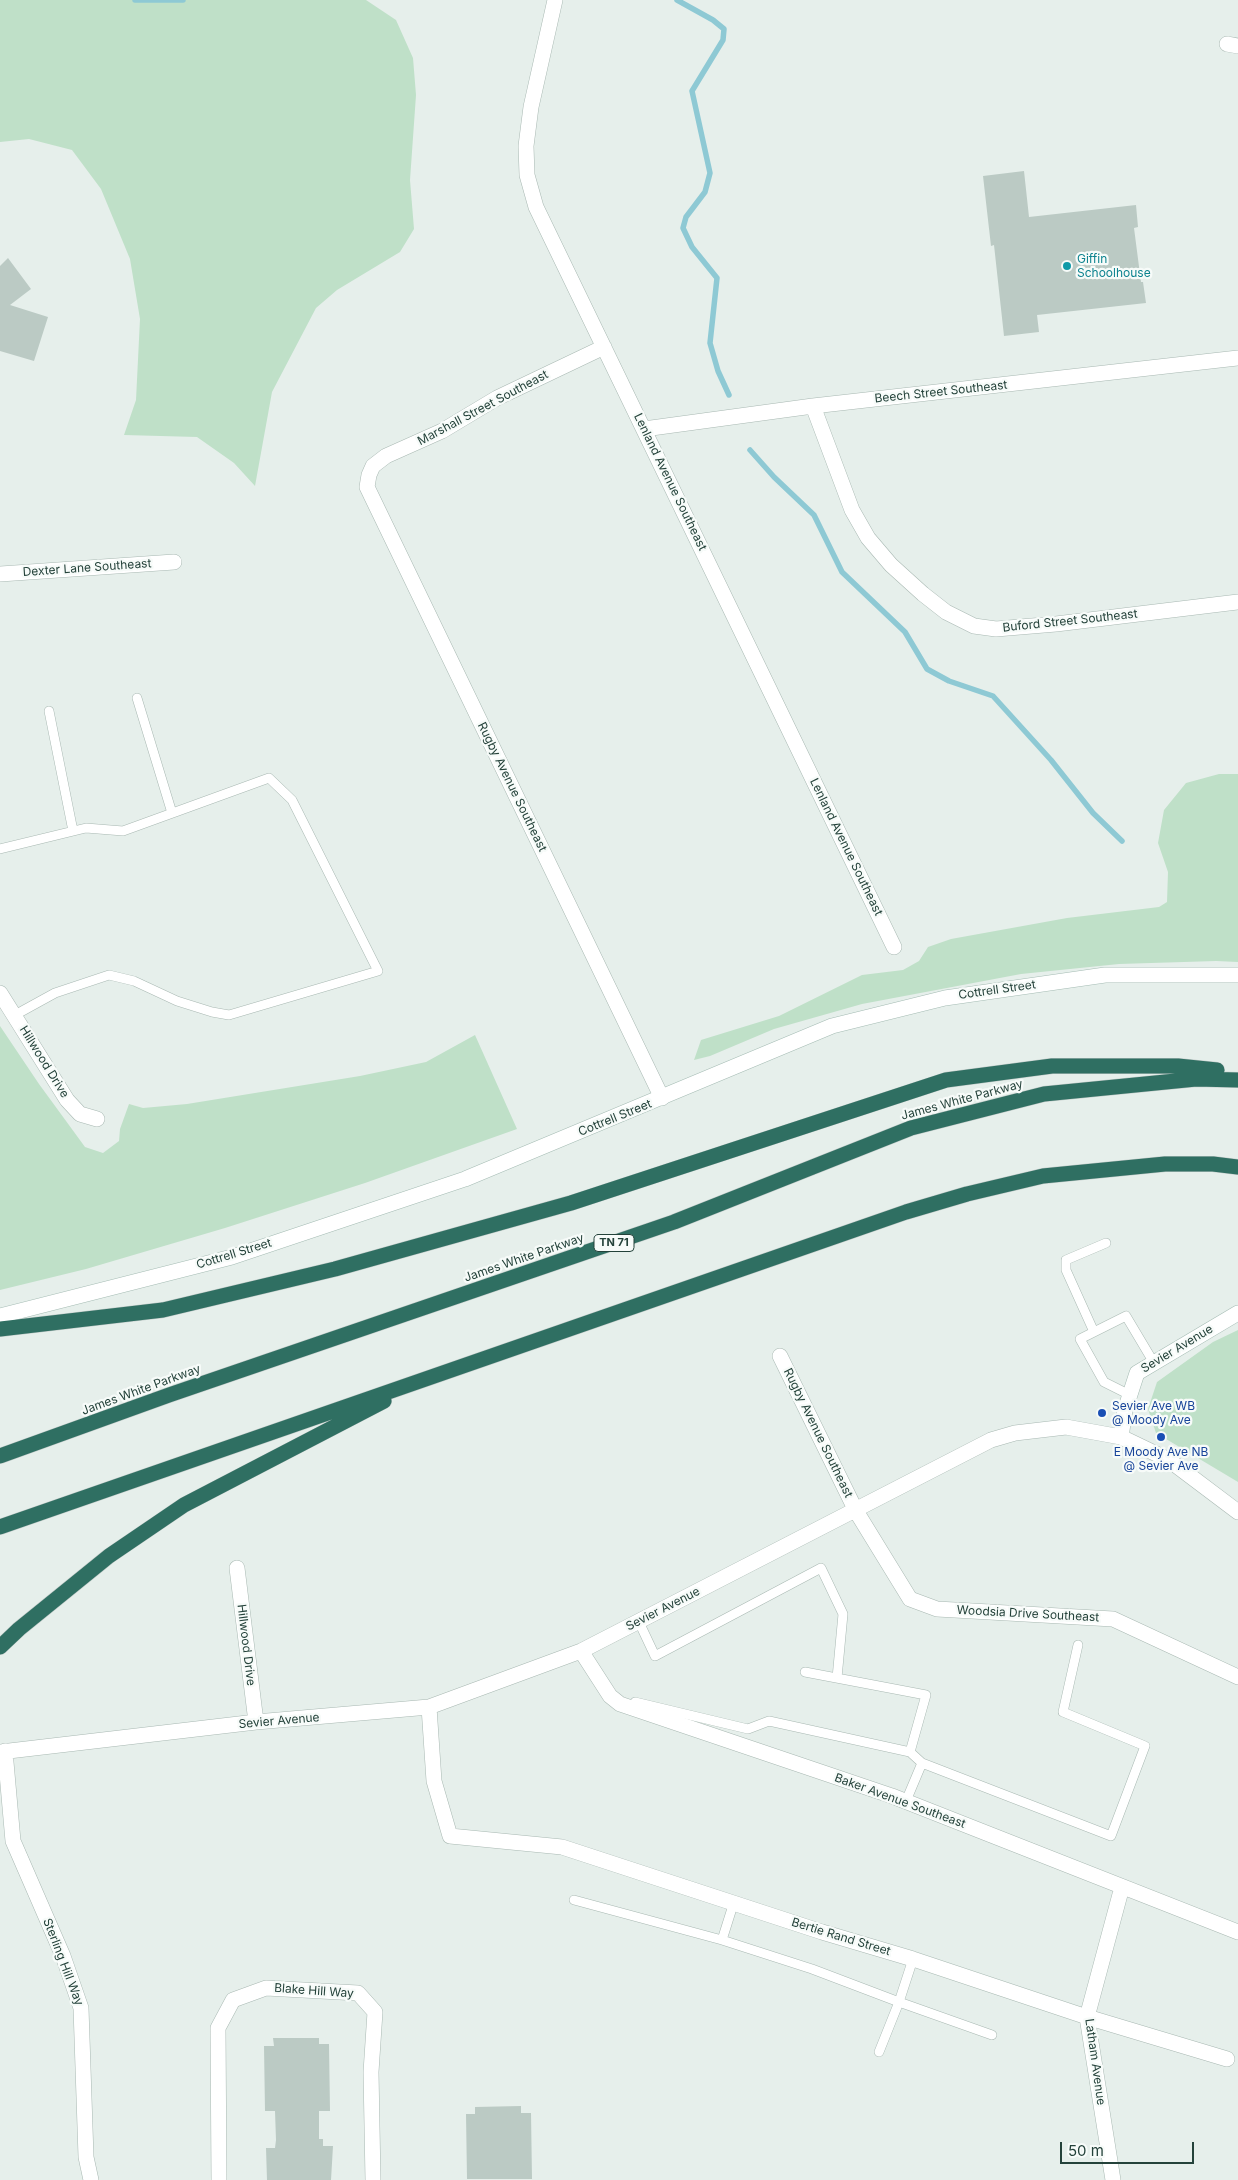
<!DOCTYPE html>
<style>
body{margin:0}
#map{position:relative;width:1238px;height:2180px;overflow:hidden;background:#e6efeb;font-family:Inter,sans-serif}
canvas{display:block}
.scale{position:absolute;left:1060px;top:2142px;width:134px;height:22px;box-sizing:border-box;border:2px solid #24423a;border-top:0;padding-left:6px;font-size:15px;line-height:18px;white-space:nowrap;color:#24423a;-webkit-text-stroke:4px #f7fbf9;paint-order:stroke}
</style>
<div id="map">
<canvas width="1238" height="2180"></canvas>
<div class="scale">50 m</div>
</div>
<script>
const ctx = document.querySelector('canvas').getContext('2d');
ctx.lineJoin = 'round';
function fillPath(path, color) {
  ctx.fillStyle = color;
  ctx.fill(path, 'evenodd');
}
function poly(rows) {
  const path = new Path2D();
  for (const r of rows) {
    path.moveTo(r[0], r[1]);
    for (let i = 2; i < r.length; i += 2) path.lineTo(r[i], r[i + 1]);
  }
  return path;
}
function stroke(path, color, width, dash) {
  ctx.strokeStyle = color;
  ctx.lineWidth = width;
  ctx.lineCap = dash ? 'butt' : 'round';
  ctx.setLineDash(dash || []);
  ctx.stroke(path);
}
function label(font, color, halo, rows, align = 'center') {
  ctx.font = font + ' Inter,sans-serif';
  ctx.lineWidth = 4.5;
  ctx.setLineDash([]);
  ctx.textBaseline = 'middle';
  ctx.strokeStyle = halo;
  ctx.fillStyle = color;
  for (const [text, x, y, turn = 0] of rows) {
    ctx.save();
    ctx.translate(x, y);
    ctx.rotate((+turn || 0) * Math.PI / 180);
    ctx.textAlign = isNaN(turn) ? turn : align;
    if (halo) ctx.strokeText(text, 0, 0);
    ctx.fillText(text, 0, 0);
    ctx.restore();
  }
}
fillPath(poly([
 [0,0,366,0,396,20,413,58,416,95,410,180,414,229,400,252,337,290,316,308,272,392,255,486,234,463,197,437,124,435,136,400,140,319,130,259,101,189,72,150,29,139,0,142],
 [1219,774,1238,774,1238,962,1216,961,1119,964,1021,974,862,1004,774,1029,710,1056,694,1060,701,1040,779,1016,862,975,903,970,919,961,928,947,951,939,1067,918,1159,907,1167,902,1168,872,1158,843,1164,810,1186,783],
 [0,1026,39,1084,85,1147,103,1153,119,1141,120,1129,129,1104,143,1108,187,1104,360,1076,426,1062,475,1035,517,1129,365,1183,225,1228,86,1269,0,1290],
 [1238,1330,1238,1482,1156,1433,1148,1409,1157,1382,1213,1342]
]), '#bfe0c8');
stroke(poly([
 [135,0,183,0],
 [677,0,713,20,724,29,723,40,692,91,710,173,705,192,686,217,683,228,692,247,717,278,710,343,718,371,729,395],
 [750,450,774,477,814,515,842,572,905,632,927,669,949,681,993,696,1051,760,1093,813,1122,841]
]), '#8ec9d4', 5.5);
fillPath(poly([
 [1024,171,1029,217,1136,205,1138,227,1134,228,1141,282,1143,282,1146,303,1037,315,1039,332,1004,336,994,245,991,246,983,176],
 [8,258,31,289,10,305,48,317,34,361,0,351,0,266],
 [273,2038,319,2038,319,2044,329,2044,330,2111,319,2111,319,2139,323,2139,323,2146,333,2146,331,2180,267,2180,266,2148,275,2148,276,2140,275,2111,265,2111,264,2046,274,2046],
 [521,2106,521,2113,531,2113,532,2179,467,2179,466,2114,475,2114,475,2107]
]), '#bbcac4');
const lane = poly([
 [137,698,172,813],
 [49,711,73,831],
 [0,849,86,828,123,831,269,778,292,800,378,971,229,1015,212,1012,177,1001,134,981,109,975,55,993,15,1015],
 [1094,1332,1066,1270,1066,1260,1106,1243],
 [1130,1395,1104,1382,1080,1339,1126,1316,1154,1363],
 [639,1622,655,1656,821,1568,843,1614,837,1678],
 [805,1672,926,1695,910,1752,922,1763],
 [635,1702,748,1729,769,1721,910,1752],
 [906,1801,922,1763,1111,1836,1145,1746,1063,1712,1078,1645],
 [574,1900,722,1940],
 [734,1902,722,1940,812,1969,899,2002,879,2052],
 [913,1959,899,2002,992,2035]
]);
const street = poly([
 [555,0,531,107,526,146,527,175,536,207,894,947],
 [1227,44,1238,46],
 [604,347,497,398,442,431,386,456,373,466,369,475,367,487,662,1098],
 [813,406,852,510,868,538,891,565,923,594,946,612,974,626,996,629,1056,624,1238,602],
 [644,429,813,406,1238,358],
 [0,574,174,562],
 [0,993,67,1100,80,1114,97,1119],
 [780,1356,856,1511,910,1599,937,1609,1113,1619,1238,1677],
 [237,1568,256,1722],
 [581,1651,610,1696,620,1704,892,1796,1238,1932],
 [429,1707,434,1781,450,1836,562,1847,822,1932,913,1959,1087,2017,1227,2059],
 [5,1751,13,1841,63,1956,81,2008,86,2157,91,2180],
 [0,1752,256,1722,429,1707,581,1651,991,1440,1015,1433,1066,1427,1121,1437,1169,1460,1238,1512],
 [219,2180,218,2028,233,2000,266,1988,358,1993,375,2012,371,2072,373,2180],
 [1113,2180,1087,2017,1122,1887]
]);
const secondary = poly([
 [0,1316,232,1257,465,1179,832,1026,945,998,1105,975,1238,975],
 [1121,1437,1125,1410,1137,1373,1238,1313]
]);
const highway = poly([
 [0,1329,163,1310,335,1269,571,1203,946,1080,1052,1066,1178,1066,1217,1070],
 [0,1456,169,1395,674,1222,911,1128,1044,1094,1196,1079,1238,1080],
 [0,1527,906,1212,967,1194,1043,1176,1165,1164,1213,1164,1238,1167],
 [0,1647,19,1629,109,1556,184,1505,384,1401]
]);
stroke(lane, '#a8b8b2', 10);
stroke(street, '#a8b8b2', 16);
stroke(secondary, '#a4bbb3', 16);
stroke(highway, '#c2cac8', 16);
stroke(lane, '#fff', 9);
stroke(street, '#fff', 15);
stroke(secondary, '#fff', 15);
stroke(highway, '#2f6f62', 15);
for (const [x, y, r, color] of [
 [1067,266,5,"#0f9aa8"],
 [1102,1413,5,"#1a4fb4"],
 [1161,1437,5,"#1a4fb4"]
]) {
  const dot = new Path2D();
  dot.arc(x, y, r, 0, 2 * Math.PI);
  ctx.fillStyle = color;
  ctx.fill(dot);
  stroke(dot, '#f7fbf9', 2);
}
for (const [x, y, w] of [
 [614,1243,40]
]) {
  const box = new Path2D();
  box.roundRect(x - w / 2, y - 8.5, w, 17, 4);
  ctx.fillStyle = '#f7fbf9';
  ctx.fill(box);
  stroke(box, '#24423a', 1);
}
label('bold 11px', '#24423a', null, [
 ["TN 71",614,1243]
]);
label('12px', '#0d838f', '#f7fbf9', [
 ["Giffin",1077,259],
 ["Schoolhouse",1077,273]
], 'left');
label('12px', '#24423a', '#f7fbf9', [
 ["Beech Street Southeast",941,392,-6],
 ["Marshall Street Southeast",483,408,-28],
 ["Lenland Avenue Southeast",670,482,64],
 ["Dexter Lane Southeast",87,568,-4],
 ["Buford Street Southeast",1070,621,-6],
 ["Rugby Avenue Southeast",512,787,64],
 ["Lenland Avenue Southeast",846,847,64],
 ["Cottrell Street",997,990,-8],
 ["Hillwood Drive",44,1062,58],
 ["James White Parkway",962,1100,-15],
 ["Cottrell Street",615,1118,-22],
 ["Cottrell Street",234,1254,-17],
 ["James White Parkway",524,1258,-19],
 ["Sevier Avenue",1177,1349,-31],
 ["James White Parkway",141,1390,-20],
 ["Rugby Avenue Southeast",818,1433,64],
 ["Sevier Avenue",663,1609,-27],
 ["Woodsia Drive Southeast",1028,1614,3],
 ["Hillwood Drive",246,1645,83],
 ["Sevier Avenue",279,1721,-5],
 ["Baker Avenue Southeast",900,1801,20],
 ["Bertie Rand Street",841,1937,17],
 ["Sterling Hill Way",63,1962,69],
 ["Blake Hill Way",314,1991,4],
 ["Latham Avenue",1095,2062,82]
]);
label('12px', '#164399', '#f7fbf9', [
 ["Sevier Ave WB",1112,1406],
 ["@ Moody Ave",1112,1420],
 ["E Moody Ave NB",1161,1452,"center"],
 ["@ Sevier Ave",1161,1466,"center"]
], 'left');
</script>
